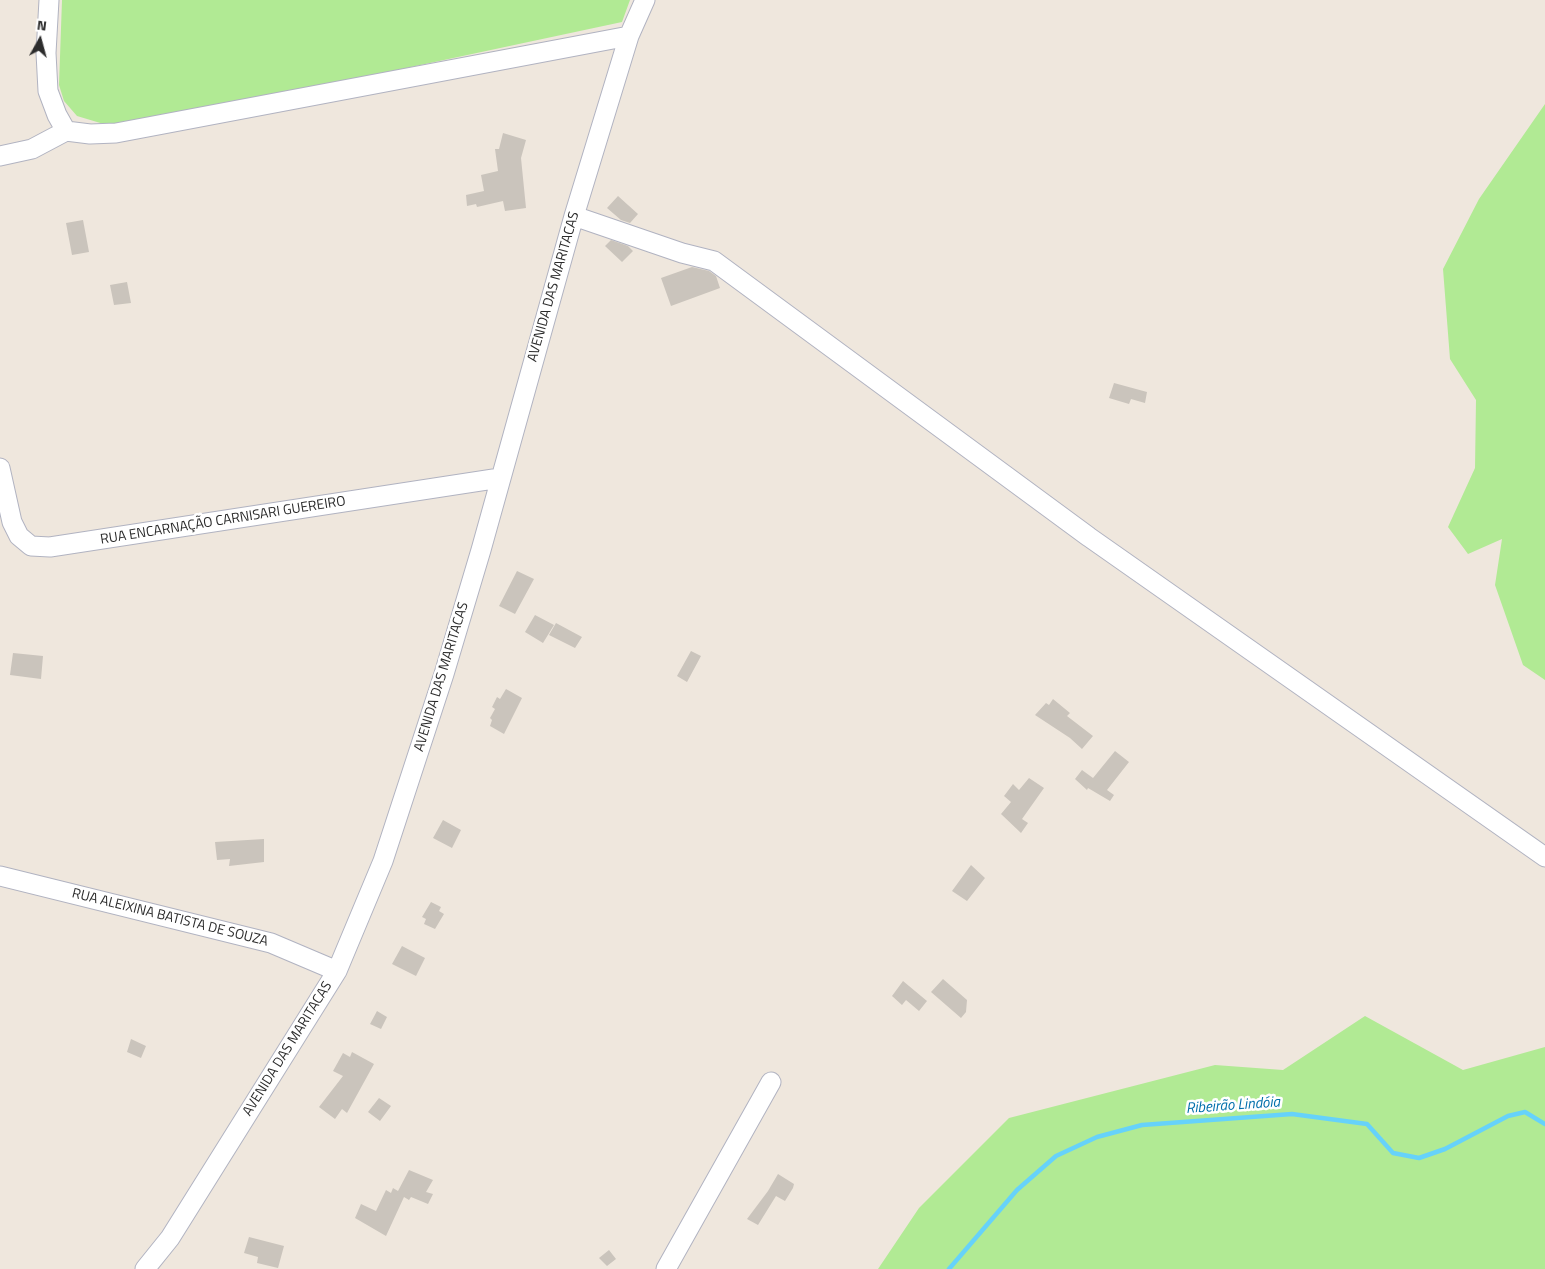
<!DOCTYPE html>
<meta charset="utf-8">
<style>
body{margin:0}
#map{position:relative;width:1545px;height:1269px;overflow:hidden;background:#efe7dd;font-family:"Titillium Web",sans-serif}
canvas{display:block}
.north{position:absolute;left:15px;top:15px;width:50px;height:50px;-webkit-text-stroke:4px #fff;paint-order:stroke;rotate:7deg;font-size:14px;font-weight:700;line-height:20px;text-align:center;color:#2c2c2c}
.north::after{content:'';display:block;margin:auto;width:18px;height:22px;background:#2c2c2c;clip-path:polygon(50% 0,100% 100%,50% 72%,0 100%)}
</style>
<div id="map">
<canvas width="1545" height="1269"></canvas>
<div class="north">N</div>
</div>
<script>
const ctx = document.querySelector('canvas').getContext('2d');
ctx.lineJoin = 'round';
function fillPath(path, color) {
  ctx.fillStyle = color;
  ctx.fill(path, 'evenodd');
}
function poly(rows) {
  const path = new Path2D();
  for (const r of rows) {
    path.moveTo(r[0], r[1]);
    for (let i = 2; i < r.length; i += 2) path.lineTo(r[i], r[i + 1]);
  }
  return path;
}
function stroke(path, color, width, dash) {
  ctx.strokeStyle = color;
  ctx.lineWidth = width;
  ctx.lineCap = dash ? 'butt' : 'round';
  ctx.setLineDash(dash || []);
  ctx.stroke(path);
}
function label(font, color, halo, rows, align = 'center') {
  ctx.font = font + ' "Titillium Web",sans-serif';
  ctx.lineWidth = 5;
  ctx.setLineDash([]);
  ctx.textBaseline = 'middle';
  ctx.strokeStyle = halo;
  ctx.fillStyle = color;
  for (const [text, x, y, turn = 0] of rows) {
    ctx.save();
    ctx.translate(x, y);
    ctx.rotate((+turn || 0) * Math.PI / 180);
    ctx.textAlign = isNaN(turn) ? turn : align;
    if (halo) ctx.strokeText(text, 0, 0);
    ctx.fillText(text, 0, 0);
    ctx.restore();
  }
}
fillPath(poly([
 [62,0,630,0,622,22,369,76,107,125,77,116,64,101,59,85],
 [1545,104,1545,680,1523,665,1495,585,1502,539,1468,554,1448,527,1475,468,1476,400,1450,359,1443,269,1479,199],
 [1365,1016,1463,1070,1545,1047,1545,1269,878,1269,919,1208,1009,1118,1215,1065,1283,1070]
]), '#b1ea94');
stroke(poly([
 [949,1269,1017,1190,1056,1156,1097,1137,1142,1125,1292,1114,1367,1124,1393,1153,1419,1158,1445,1149,1508,1116,1525,1112,1545,1124]
]), '#66d2fa', 4.5);
fillPath(poly([
 [503,133,526,140,521,158,526,208,505,211,503,201,477,207,476,204,467,206,466,195,484,191,481,175,498,171,495,149,499,149],
 [618,196,638,214,630,223,621,220,607,208],
 [83,220,89,252,72,255,66,223],
 [611,240,628,246,633,251,622,262,605,246],
 [692,267,709,271,716,276,720,288,671,306,661,278],
 [127,282,131,303,114,305,110,285],
 [1114,383,1147,392,1145,403,1131,399,1129,404,1109,398],
 [517,571,534,579,515,614,499,606],
 [535,615,554,625,543,643,525,632],
 [556,623,582,637,575,648,549,635],
 [691,651,701,656,687,682,677,676],
 [13,653,43,656,41,679,10,675],
 [506,689,522,698,504,734,490,726,492,720,490,718,495,709,492,707,497,697,500,699],
 [1053,699,1070,713,1067,716,1093,736,1082,749,1070,738,1035,715,1046,703,1049,705],
 [1115,751,1129,762,1107,790,1114,795,1110,801,1088,788,1087,790,1075,779,1082,770,1093,778],
 [1029,778,1044,788,1022,819,1028,823,1021,833,1001,814,1011,802,1004,796,1013,784,1019,790],
 [443,820,461,830,452,848,433,838],
 [264,839,264,862,229,866,230,859,217,860,215,842],
 [971,865,985,878,967,901,952,891],
 [431,902,441,907,439,911,444,914,435,929,424,924,426,919,422,917],
 [402,946,425,958,416,976,392,964],
 [943,979,967,1000,966,1012,961,1018,931,992],
 [903,981,927,1001,919,1011,906,1000,902,1005,892,996],
 [377,1011,387,1017,381,1029,370,1024],
 [131,1039,146,1046,141,1058,127,1052],
 [352,1052,374,1064,347,1113,342,1109,335,1119,319,1107,343,1076,333,1071,343,1053,350,1057],
 [379,1098,391,1106,380,1121,368,1112],
 [409,1170,433,1180,426,1192,433,1194,428,1204,411,1197,409,1200,404,1197,386,1236,355,1218,361,1204,376,1211,386,1190,391,1193,393,1188,398,1191],
 [778,1174,794,1184,793,1188,785,1201,776,1196,758,1225,747,1219,768,1191],
 [249,1237,284,1246,278,1268,257,1263,258,1257,244,1253],
 [609,1250,616,1259,607,1266,599,1258]
]), '#cac4bc');
const minor = poly([
 [49,0,46,53,48,91,57,115,66,131,90,134,116,133,629,36],
 [0,156,32,149,66,131],
 [574,216,682,253,714,261,1089,537,1545,857],
 [0,468,12,522,19,536,31,546,50,547,500,478],
 [0,876,271,943,337,971],
 [145,1269,170,1238,337,971,383,861,444,674,481,550,574,216,629,36,645,0],
 [666,1269,771,1082]
]);
stroke(minor, '#b1b3c1', 21);
stroke(minor, '#fff', 19);
label('14px', '#2c2c2c', '#fff', [
 ["AVENIDA DAS MARITACAS",554,287,-74],
 ["RUA ENCARNAÇÃO CARNISARI GUEREIRO",223,521,-9],
 ["AVENIDA DAS MARITACAS",442,677,-73],
 ["RUA ALEIXINA BATISTA DE SOUZA",170,918,14],
 ["AVENIDA DAS MARITACAS",288,1049,-58]
]);
label('italic 15px', '#006fab', '#fff', [
 ["Ribeirão Lindóia",1233,1106,-4]
]);
</script>
